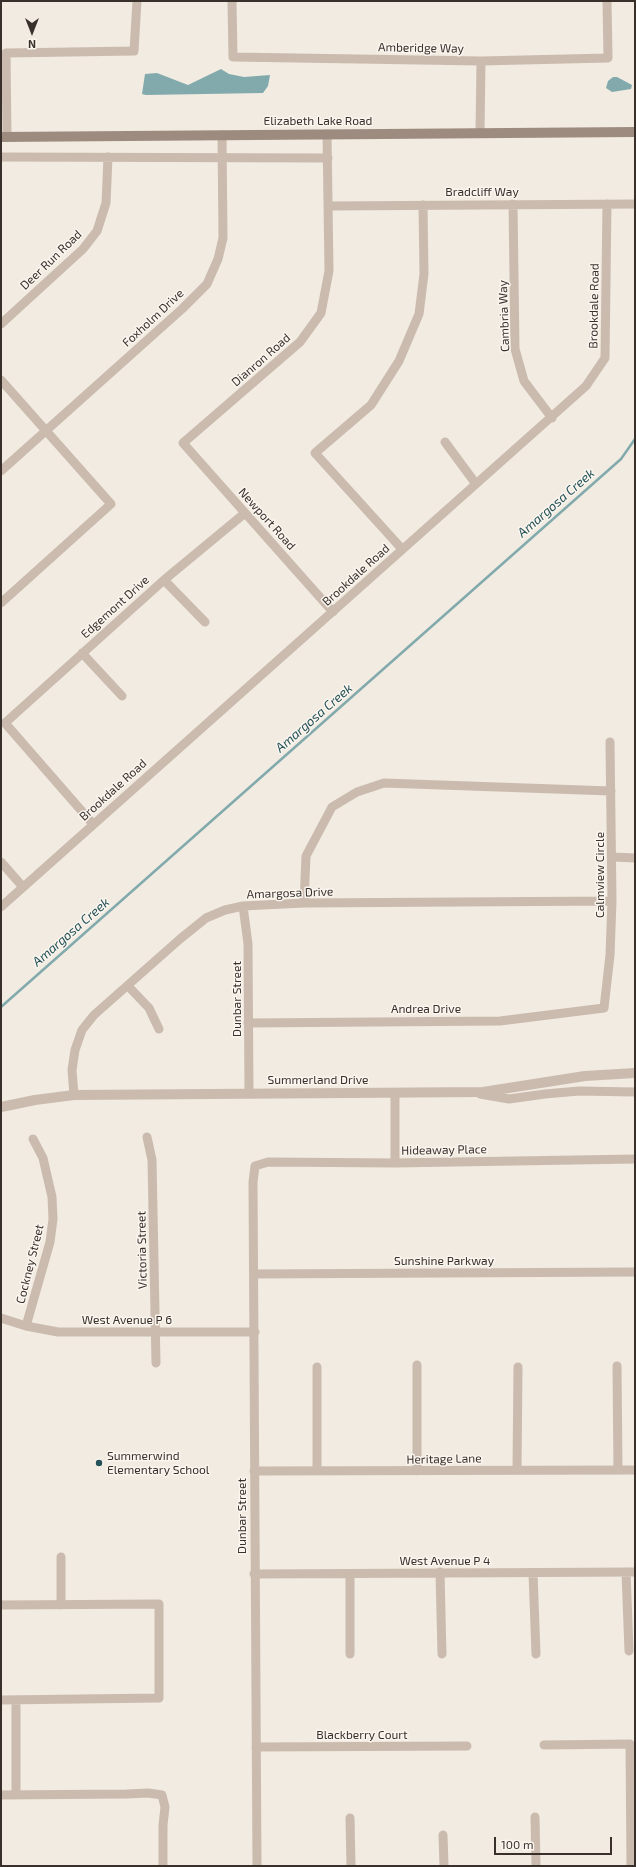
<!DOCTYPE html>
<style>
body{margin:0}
#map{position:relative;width:636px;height:1867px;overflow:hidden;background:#f2ebe1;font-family:"Exo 2",sans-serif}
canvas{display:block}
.frame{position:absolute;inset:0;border:2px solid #39302c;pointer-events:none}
.north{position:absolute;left:12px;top:12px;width:40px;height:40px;-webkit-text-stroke:3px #faf5ee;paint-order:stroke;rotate:180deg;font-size:11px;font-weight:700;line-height:16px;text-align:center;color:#39302c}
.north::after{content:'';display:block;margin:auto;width:14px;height:18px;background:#39302c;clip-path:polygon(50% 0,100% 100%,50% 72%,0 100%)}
.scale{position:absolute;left:494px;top:1837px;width:118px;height:18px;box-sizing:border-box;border:2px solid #39302c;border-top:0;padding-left:5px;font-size:12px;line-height:14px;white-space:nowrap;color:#39302c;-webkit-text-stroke:3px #faf5ee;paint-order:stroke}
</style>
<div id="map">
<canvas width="636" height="1867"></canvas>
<div class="frame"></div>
<div class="north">N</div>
<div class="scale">100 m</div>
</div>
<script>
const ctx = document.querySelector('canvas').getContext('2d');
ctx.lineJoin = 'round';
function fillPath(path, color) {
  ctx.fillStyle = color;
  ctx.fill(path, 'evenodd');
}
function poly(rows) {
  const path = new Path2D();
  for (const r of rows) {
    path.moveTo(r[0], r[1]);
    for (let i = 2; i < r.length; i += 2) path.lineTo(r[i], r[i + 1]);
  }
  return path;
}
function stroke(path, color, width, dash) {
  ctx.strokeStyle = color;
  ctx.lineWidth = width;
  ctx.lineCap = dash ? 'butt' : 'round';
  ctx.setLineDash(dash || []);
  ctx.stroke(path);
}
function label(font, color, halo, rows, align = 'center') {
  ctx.font = font + ' "Exo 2",sans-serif';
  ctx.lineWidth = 3;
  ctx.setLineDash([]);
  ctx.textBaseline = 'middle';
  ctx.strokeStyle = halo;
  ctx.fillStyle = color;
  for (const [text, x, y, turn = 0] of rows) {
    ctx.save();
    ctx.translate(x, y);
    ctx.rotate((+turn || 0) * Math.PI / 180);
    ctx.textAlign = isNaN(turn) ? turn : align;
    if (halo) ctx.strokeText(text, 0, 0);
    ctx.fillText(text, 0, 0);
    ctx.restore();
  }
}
fillPath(poly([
 [221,69,229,74,244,77,270,75,268,86,263,93,146,95,142,94,145,74,157,73,188,85],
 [613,77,617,77,632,85,631,89,612,92,606,88,608,81]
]), '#82aaad');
stroke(poly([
 [1,1007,621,459,635,439]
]), '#82aaad', 2.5);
stroke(poly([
 [232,1,233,57,481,61,608,58,607,1],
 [480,133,481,61],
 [327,134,329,271,321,313,300,342,183,443,333,612],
 [7,137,6,53,134,51,137,1],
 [1,157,328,158],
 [513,204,515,349,524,381,552,418],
 [329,206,635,204],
 [1,324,83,249,97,231,106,203,108,157],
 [1,380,111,504,1,603],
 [445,442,476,484],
 [1,471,182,309,207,284,218,259,223,238,222,135],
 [402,549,315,453,371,405,399,361,419,314,424,274,423,205],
 [164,580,205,622],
 [82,653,122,696],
 [93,824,5,723,164,580,245,513],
 [613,857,635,858],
 [1,862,23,887],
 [304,903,306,856,332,807,357,792,384,783,611,791],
 [243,906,248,944,249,1093],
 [1,907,586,386,605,358,607,204],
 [128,986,149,1008,159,1029],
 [248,1023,500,1021,604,1008,610,955,612,901,610,742],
 [480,1094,509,1099,545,1094,579,1091,635,1092],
 [74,1095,72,1070,75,1050,82,1030,94,1015,180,939,206,918,225,910,243,906,304,903,612,901],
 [147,1137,152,1160,156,1363],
 [395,1163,395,1093],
 [254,1274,635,1272],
 [1,1318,26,1326,58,1332,255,1332],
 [26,1326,50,1242,53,1219,52,1197,43,1158,33,1139],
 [417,1365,417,1471],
 [617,1366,618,1470],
 [517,1470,518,1367],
 [254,1471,635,1470],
 [317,1471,317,1367],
 [61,1557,61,1605],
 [440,1572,442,1654],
 [626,1572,629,1651],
 [533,1573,536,1654],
 [254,1574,635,1572],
 [350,1575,350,1654],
 [1,1605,159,1604,159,1698,1,1700],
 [544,1745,630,1744,631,1866],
 [256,1747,467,1746],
 [1,1795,127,1794,148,1793,162,1795,165,1807,163,1825,163,1866],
 [16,1795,16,1700],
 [535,1817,536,1866],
 [350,1818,351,1866],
 [443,1835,444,1866],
 [257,1866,253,1182,255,1166,268,1162,395,1163,635,1159]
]), '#cabbae', 9);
stroke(poly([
 [1,1107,35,1100,74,1095,483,1092,585,1076,635,1073]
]), '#cabbae', 10);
stroke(poly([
 [1,137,635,132]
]), '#9d8b7f', 10);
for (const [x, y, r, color] of [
 [99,1463,4,"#245258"]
]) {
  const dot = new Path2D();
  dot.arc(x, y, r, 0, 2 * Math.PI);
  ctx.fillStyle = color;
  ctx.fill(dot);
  stroke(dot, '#faf5ee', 1.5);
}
label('12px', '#39302c', '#faf5ee', [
 ["Amberidge Way",421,48,1],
 ["Elizabeth Lake Road",318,121],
 ["Bradcliff Way",482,192],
 ["Deer Run Road",51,260,-44],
 ["Brookdale Road",594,306,-89],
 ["Cambria Way",504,316,-92],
 ["Foxholm Drive",153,318,-43],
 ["Dianron Road",261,360,-41],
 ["Newport Road",267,519,48],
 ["Brookdale Road",356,575,-42],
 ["Edgemont Drive",115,607,-42],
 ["Brookdale Road",113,790,-42],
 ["Calmview Circle",600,875,-90],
 ["Amargosa Drive",290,893,-2],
 ["Dunbar Street",237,999,-90],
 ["Andrea Drive",426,1009],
 ["Summerland Drive",318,1080],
 ["Hideaway Place",444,1150,-1],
 ["Victoria Street",142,1250,-91],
 ["Sunshine Parkway",444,1261],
 ["Cockney Street",30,1264,-76],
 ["West Avenue P 6",127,1320],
 ["Heritage Lane",444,1459,-1],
 ["Dunbar Street",242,1516,-90],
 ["West Avenue P 4",445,1561],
 ["Blackberry Court",362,1735]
]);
label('12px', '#39302c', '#faf5ee', [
 ["Summerwind",107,1456],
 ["Elementary School",107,1470]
], 'left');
label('italic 13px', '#245258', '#faf5ee', [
 ["Amargosa Creek",556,503,-41],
 ["Amargosa Creek",314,718,-41],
 ["Amargosa Creek",71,932,-41]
]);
</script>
